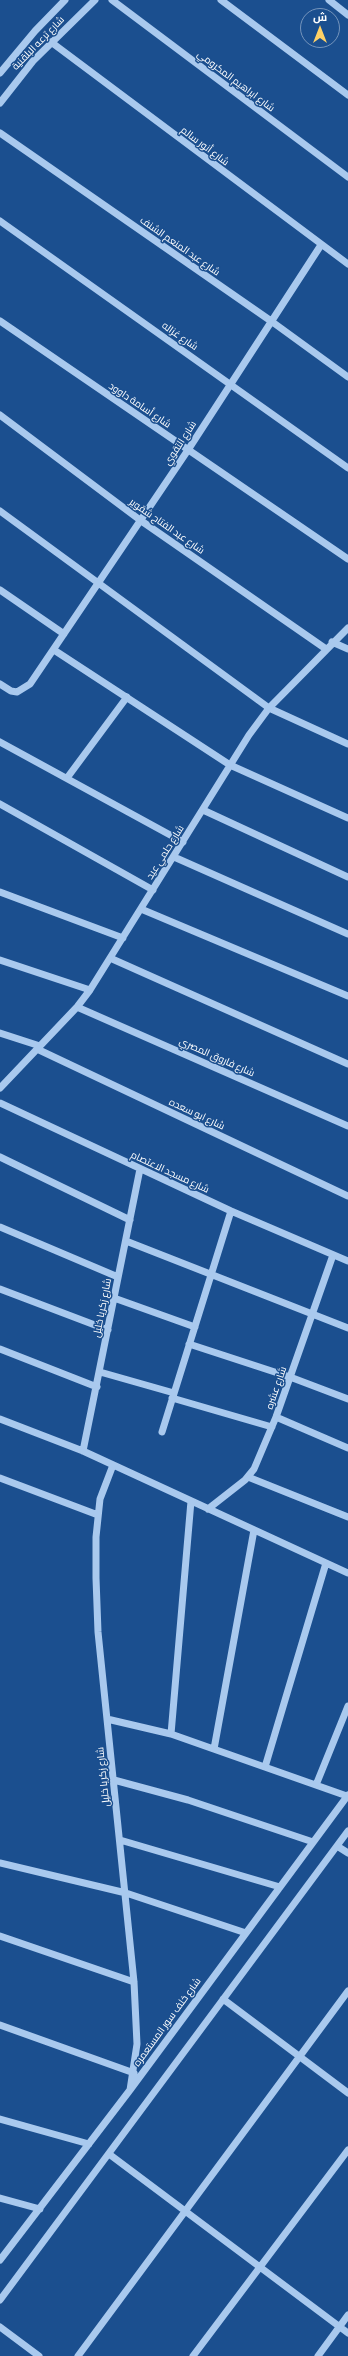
<!DOCTYPE html>
<meta charset="utf-8">
<style>
body{margin:0}
#map{position:relative;width:348px;height:2356px;overflow:hidden;background:#1b4f8f;font-family:Commissioner,Cairo,sans-serif}
canvas{display:block}
.north{position:absolute;left:300px;top:8px;width:40px;height:40px;box-sizing:border-box;background:#1b4f8f;border:1px solid #7695bc;border-radius:50%;rotate:0deg;font-size:11px;font-weight:700;line-height:16px;text-align:center;color:#fff}
.north::after{content:'';display:block;margin:auto;width:14px;height:18px;background:#ffd166;clip-path:polygon(50% 0,100% 100%,50% 72%,0 100%)}
</style>
<div id="map">
<canvas width="348" height="2356"></canvas>
<div class="north">ش</div>
</div>
<script>
const ctx = document.querySelector('canvas').getContext('2d');
ctx.lineJoin = 'round';
function poly(rows) {
  const path = new Path2D();
  for (const r of rows) {
    path.moveTo(r[0], r[1]);
    for (let i = 2; i < r.length; i += 2) path.lineTo(r[i], r[i + 1]);
  }
  return path;
}
function stroke(path, color, width, dash) {
  ctx.strokeStyle = color;
  ctx.lineWidth = width;
  ctx.lineCap = dash ? 'butt' : 'round';
  ctx.setLineDash(dash || []);
  ctx.stroke(path);
}
function label(font, color, halo, rows, align = 'center') {
  ctx.font = font + ' Commissioner,Cairo,sans-serif';
  ctx.lineWidth = 3;
  ctx.setLineDash([]);
  ctx.textBaseline = 'middle';
  ctx.strokeStyle = halo;
  ctx.fillStyle = color;
  for (const [text, x, y, turn = 0] of rows) {
    ctx.save();
    ctx.translate(x, y);
    ctx.rotate((+turn || 0) * Math.PI / 180);
    ctx.textAlign = isNaN(turn) ? turn : align;
    if (halo) ctx.strokeText(text, 0, 0);
    ctx.fillText(text, 0, 0);
    ctx.restore();
  }
}
stroke(poly([
 [112,0,348,177],
 [221,0,348,95],
 [329,0,348,15],
 [51,42,348,264],
 [0,73,35,31,65,0],
 [0,103,33,61,95,0],
 [0,133,271,321,348,377],
 [0,221,348,468],
 [0,321,348,559],
 [0,415,140,520,326,649],
 [0,511,269,708,348,744],
 [0,590,64,634],
 [332,642,348,649],
 [54,650,230,765,348,818],
 [0,684,11,691,17,692,30,684,188,450,321,245],
 [0,742,183,842],
 [67,778,127,697],
 [0,804,153,890],
 [203,810,348,877],
 [174,857,348,934],
 [0,892,123,938],
 [141,909,348,996],
 [110,958,348,1064],
 [0,960,90,990],
 [77,1007,348,1126],
 [0,1033,40,1046],
 [37,1049,348,1196],
 [0,1088,77,1007,90,990,249,735,269,708,348,628],
 [0,1103,231,1211,348,1261],
 [0,1157,130,1220],
 [0,1227,118,1277],
 [126,1241,348,1328],
 [0,1289,108,1330],
 [114,1298,195,1327],
 [189,1344,290,1377,348,1399],
 [0,1349,97,1387],
 [100,1372,174,1393],
 [172,1398,272,1427],
 [276,1417,348,1448],
 [0,1419,83,1451,348,1573],
 [162,1432,231,1211],
 [83,1451,140,1169],
 [113,1465,100,1499,96,1537,96,1578,98,1632,134,1982,137,2044,130,2090],
 [248,1477,348,1517],
 [0,1478,98,1515],
 [208,1509,245,1480,254,1469,276,1417,333,1255],
 [107,1719,171,1734,347,1796],
 [171,1734,191,1501],
 [214,1749,254,1530],
 [265,1767,326,1563],
 [114,1780,188,1800,313,1842],
 [316,1785,348,1706],
 [120,1840,280,1887],
 [337,1846,348,1853],
 [0,1863,126,1893,246,1933],
 [0,1936,134,1982],
 [223,1999,348,2093],
 [0,2025,134,2073],
 [0,2119,89,2144],
 [109,2154,348,2333],
 [0,2198,40,2209],
 [0,2260,130,2090,348,1795],
 [0,2300,348,1831],
 [0,2327,39,2356],
 [78,2356,348,1991],
 [193,2356,348,2150],
 [318,2356,348,2315]
]), '#a9c9ee', 7);
label('10px', '#fff', '#1b4f8f', [
 ["شارع ترعه البلقنية",38,43,-46],
 ["شارع ابراهيم المكرومي",236,81,37],
 ["شارع أنور سالم",205,146,37],
 ["شارع عبد المنعم الشنف",180,246,35],
 ["شارع غزاله",180,336,35],
 ["شارع أسامة داوود",140,405,34],
 ["شارع التقوي",180,443,-57],
 ["شارع عبد الفتاح شقوير",167,526,35],
 ["شارع حلمي عيد",165,852,-58],
 ["شارع فاروق المصري",217,1057,24],
 ["شارع ابو سعده",197,1114,25],
 ["شارع مسجد الاعتصام",170,1172,25],
 ["شارع زكريا خليل",102,1308,-79],
 ["شارع عشره",276,1388,-71],
 ["شارع زكريا خليل",103,1777,-96],
 ["شارع خلف سور المستعمره",167,2022,-54]
]);
</script>
